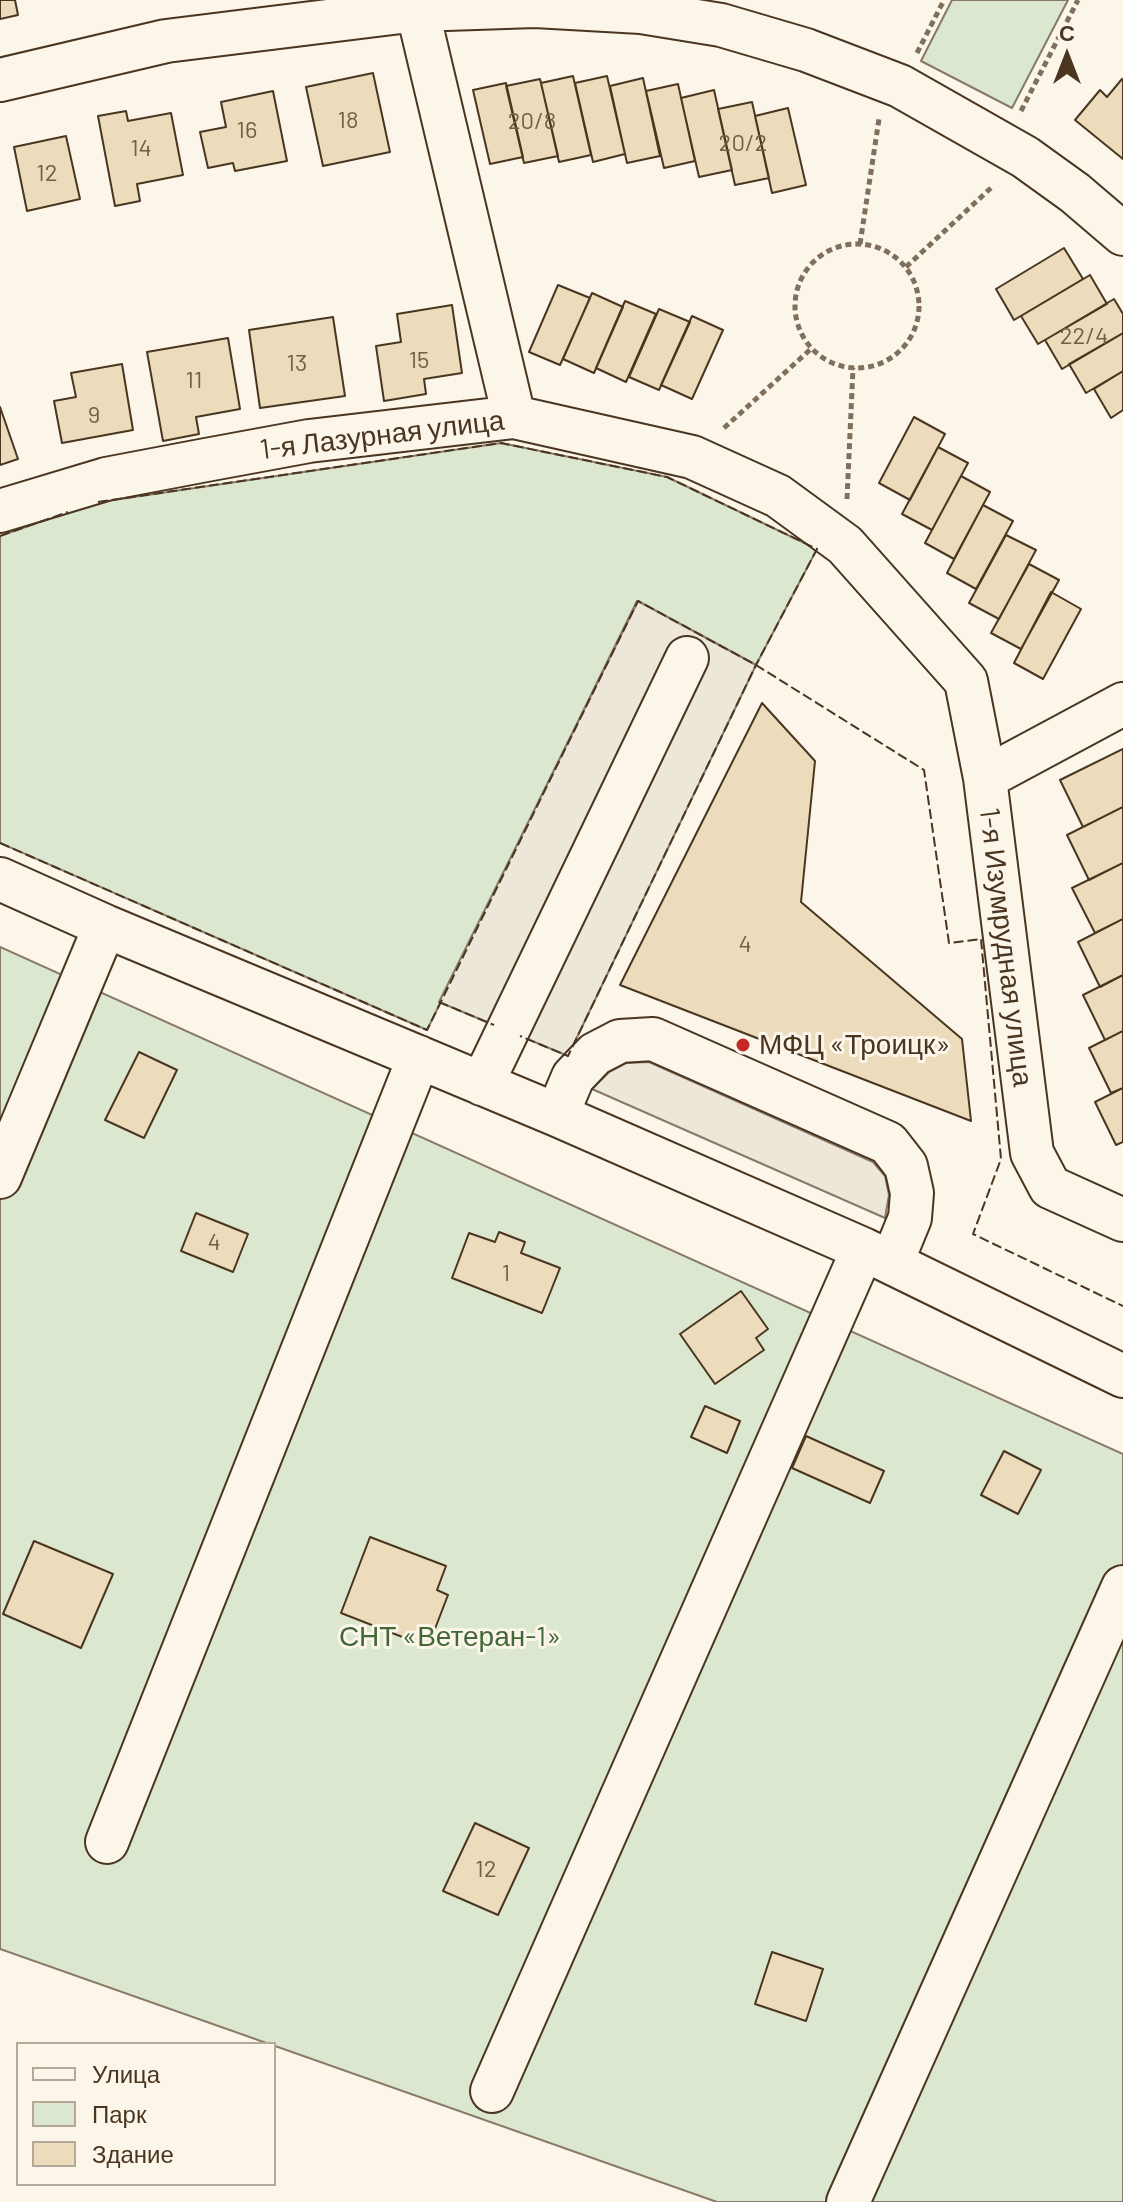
<!DOCTYPE html>
<meta charset="utf-8">
<style>
body{margin:0}
#map{position:relative;width:1123px;height:2202px;overflow:hidden;background:#fbf6e9;font-family:Barlow,sans-serif}
canvas{display:block}
.legend{position:absolute;left:16px;top:2042px;width:260px;height:144px;box-sizing:border-box;background:#fbf6e9;border:2px solid #b4a999;margin:0;padding:10px 14px;list-style:none;font-size:24px;color:#4a3520}
.legend li{display:flex;align-items:center;gap:16px;height:40px}
.legend b{width:40px;border:2px solid #b4a999}
.north{position:absolute;left:1027px;top:16px;width:80px;height:80px;-webkit-text-stroke:6px #fbf6e9;paint-order:stroke;rotate:0deg;font-size:22px;font-weight:700;line-height:32px;text-align:center;color:#4a3520}
.north::after{content:'';display:block;margin:auto;width:28px;height:36px;background:#4a3520;clip-path:polygon(50% 0,100% 100%,50% 72%,0 100%)}
</style>
<div id="map">
<canvas width="1123" height="2202"></canvas>
<ul class="legend">
<li><b style="height:10px;background:#fbf6e9"></b>Улица</li>
<li><b style="height:22px;background:#dce7d0"></b>Парк</li>
<li><b style="height:22px;background:#ecdcbc"></b>Здание</li>
</ul>
<div class="north">С</div>
</div>
<script>
const ctx = document.querySelector('canvas').getContext('2d');
ctx.lineJoin = 'round';
function fillPath(path, color) {
  ctx.fillStyle = color;
  ctx.fill(path, 'evenodd');
}
function poly(rows) {
  const path = new Path2D();
  for (const r of rows) {
    if (r.length === 3) {
      path.moveTo(r[0] + r[2], r[1]);
      path.arc(r[0], r[1], r[2], 0, 2 * Math.PI);
      continue;
    }
    path.moveTo(r[0], r[1]);
    for (let i = 2; i < r.length; i += 2) path.lineTo(r[i], r[i + 1]);
  }
  return path;
}
function stroke(path, color, width, dash) {
  ctx.strokeStyle = color;
  ctx.lineWidth = width;
  ctx.lineCap = dash ? 'butt' : 'round';
  ctx.setLineDash(dash || []);
  ctx.stroke(path);
}
function label(font, color, halo, rows, align = 'center') {
  ctx.font = font + ' Barlow,sans-serif';
  ctx.lineWidth = 6;
  ctx.setLineDash([]);
  ctx.textBaseline = 'middle';
  ctx.strokeStyle = halo;
  ctx.fillStyle = color;
  for (const [text, x, y, turn = 0] of rows) {
    ctx.save();
    ctx.translate(x, y);
    ctx.rotate((+turn || 0) * Math.PI / 180);
    ctx.textAlign = isNaN(turn) ? turn : align;
    if (halo) ctx.strokeText(text, 0, 0);
    ctx.fillText(text, 0, 0);
    ctx.restore();
  }
}
const green = poly([
 [952,0,1068,0,1012,108,921,61,952,0],
 [501,443,667,477,817,549,756,665,637,601,427,1030,0,843,0,536,93,503,501,443],
 [0,947,1123,1454,1123,2202,717,2202,0,1949,0,947]
]);
fillPath(green, '#dce7d0');
stroke(green, '#887966', 2);
const parking = poly([
 [638,601,756,665,568,1056,439,1002,638,601],
 [649,1062,873,1162,885,1176,889,1195,885,1218,592,1089,609,1072,626,1063,649,1062]
]);
fillPath(parking, '#ede7d9');
stroke(parking, '#887966', 2);
const building = poly([
 [0,0,15,0,18,15,0,19,0,0],
 [373,73,390,152,323,166,306,87,373,73],
 [573,76,591,155,559,162,541,83,573,76],
 [607,76,625,154,593,162,575,83,607,76],
 [643,78,660,156,627,163,610,86,643,78],
 [540,79,558,156,524,163,506,86,540,79],
 [1122,79,1123,80,1123,159,1075,120,1100,90,1107,97,1122,79],
 [506,83,523,157,490,164,473,90,506,83],
 [678,84,695,161,664,168,646,91,678,84],
 [714,90,732,170,699,177,681,98,714,90],
 [273,91,287,161,235,171,233,163,208,168,200,132,226,127,221,102,273,91],
 [752,102,769,178,735,185,718,109,752,102],
 [788,108,806,185,772,193,755,116,788,108],
 [126,111,128,121,171,113,183,175,137,184,140,201,115,206,98,116,126,111],
 [66,136,80,199,27,211,14,147,66,136],
 [1064,248,1083,279,1014,320,996,289,1064,248],
 [1090,275,1107,304,1038,344,1021,316,1090,275],
 [558,285,590,298,560,365,529,352,558,285],
 [592,293,623,307,594,373,563,359,592,293],
 [1114,299,1123,314,1123,333,1062,369,1045,340,1114,299],
 [625,301,656,314,626,382,596,368,625,301],
 [452,305,462,373,424,379,426,394,384,401,376,346,401,342,397,314,452,305],
 [659,309,690,322,659,390,629,377,659,309],
 [692,316,723,330,692,399,661,385,692,316],
 [333,317,345,396,260,408,249,330,333,317],
 [1123,333,1123,371,1086,393,1069,364,1123,333],
 [228,338,240,409,196,417,199,434,163,441,147,352,228,338],
 [122,364,133,430,62,443,54,401,76,397,71,373,122,364],
 [1123,371,1123,410,1111,418,1094,389,1123,371],
 [0,407,18,459,0,465,0,407],
 [914,417,945,434,910,500,879,483,914,417],
 [938,447,968,463,932,530,902,514,938,447],
 [961,476,990,492,954,559,925,543,961,476],
 [983,505,1013,521,976,589,947,573,983,505],
 [1006,535,1036,550,999,619,969,603,1006,535],
 [1029,564,1059,580,1021,649,991,633,1029,564],
 [1051,592,1081,609,1043,679,1014,663,1051,592],
 [762,703,815,761,801,902,962,1039,971,1121,620,985,762,703],
 [1123,749,1123,807,1083,827,1060,780,1123,749],
 [1123,807,1123,863,1089,880,1067,835,1123,807],
 [1123,863,1123,919,1095,933,1072,888,1123,863],
 [1123,919,1123,975,1100,987,1078,942,1123,919],
 [1123,975,1123,1031,1105,1040,1083,995,1123,975],
 [1123,1031,1123,1088,1111,1093,1089,1048,1123,1031],
 [139,1052,177,1070,144,1138,105,1120,139,1052],
 [1123,1088,1123,1142,1116,1145,1095,1102,1123,1088],
 [196,1213,248,1234,233,1272,181,1251,196,1213],
 [499,1232,525,1242,521,1253,560,1268,542,1313,452,1278,469,1233,495,1242,499,1232],
 [741,1291,768,1329,756,1338,764,1350,715,1384,680,1334,741,1291],
 [705,1406,740,1421,727,1453,691,1437,705,1406],
 [806,1436,884,1471,870,1503,792,1468,806,1436],
 [1004,1451,1041,1470,1018,1514,981,1495,1004,1451],
 [370,1537,446,1566,437,1590,448,1595,428,1647,341,1613,370,1537],
 [34,1541,113,1574,81,1648,3,1614,34,1541],
 [475,1823,529,1848,498,1915,443,1891,475,1823],
 [772,1952,823,1969,806,2021,755,2004,772,1952]
]);
fillPath(building, '#ecdcbc');
stroke(building, '#4a3520', 2);
const minor = poly([
 [415,0,514,417],
 [0,80,166,41,417,10,535,6,641,12,721,25,806,50,900,86,1025,157,1075,193,1123,234],
 [0,511,106,479,206,460,309,441,514,417,692,457,778,496,845,545,966,681,985,778],
 [1123,704,985,778,1032,1153,1050,1187,1123,1220],
 [0,879,105,926,557,1115,863,1249,1123,1376],
 [482,1084,687,658],
 [557,1115,573,1077,595,1054,620,1041,653,1039,888,1143,906,1166,912,1193,910,1218,892,1262],
 [0,1177,105,926],
 [107,1842,419,1057],
 [492,2091,863,1249],
 [848,2202,1123,1587]
]);
stroke(minor, '#4a3520', 46);
stroke(poly([
 [917,53,944,0],
 [1021,111,1078,0],
 [860,244,879,119],
 [857,306,62],
 [906,267,993,186],
 [724,428,812,348],
 [847,499,853,368]
]), '#7f6f5c', 5, [6, 4]);
stroke(minor, '#fbf6e9', 42);
stroke(poly([
 [98,502,501,443,667,477,817,549,756,665,568,1056,520,1036],
 [0,536,68,512],
 [0,843,427,1030,638,601,756,665,924,770,949,943,981,939,1001,1159,973,1234,1123,1306],
 [439,1002,494,1025]
]), '#4a3520', 2, [10, 4]);
for (const [x, y, r, color] of [
 [743,1045,8,"#c62828"]
]) {
  const dot = new Path2D();
  dot.arc(x, y, r, 0, 2 * Math.PI);
  ctx.fillStyle = color;
  ctx.fill(dot);
  stroke(dot, '#fbf6e9', 3);
}
label('24px', '#725f47', null, [
 ["18",348,120],
 ["20/8",532,121],
 ["16",247,130],
 ["20/2",743,143],
 ["14",141,148],
 ["12",47,173],
 ["22/4",1084,336],
 ["15",419,360],
 ["13",297,363],
 ["11",194,380],
 ["9",94,415],
 ["4",745,944],
 ["4",214,1242],
 ["1",506,1273],
 ["12",486,1869]
]);
label('28px', '#4a3520', '#fbf6e9', [
 ["1-я Лазурная улица",382,435,-7],
 ["1-я Изумрудная улица",1006,947,83]
]);
label('28px', '#4a3520', '#fbf6e9', [
 ["МФЦ «Троицк»",759,1045]
], 'left');
label('28px', '#436837', '#fbf6e9', [
 ["СНТ «Ветеран-1»",450,1637]
]);
</script>
